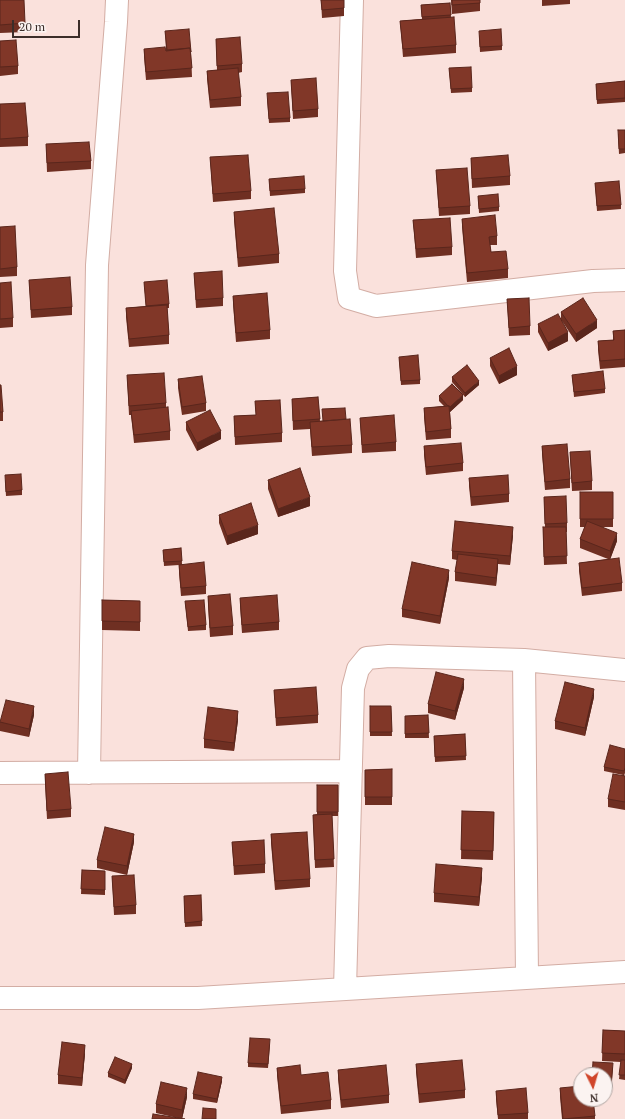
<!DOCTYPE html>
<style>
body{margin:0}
#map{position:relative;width:625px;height:1119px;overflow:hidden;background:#fae1dc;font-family:"PT Serif",serif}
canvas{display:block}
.north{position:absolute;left:573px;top:1067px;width:40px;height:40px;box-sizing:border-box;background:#fbf3f1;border:1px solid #afa4a1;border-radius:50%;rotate:175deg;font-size:11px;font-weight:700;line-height:16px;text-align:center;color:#3c2d29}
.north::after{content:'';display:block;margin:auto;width:14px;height:18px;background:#d0452a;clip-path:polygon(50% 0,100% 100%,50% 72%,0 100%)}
.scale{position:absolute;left:12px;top:20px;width:68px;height:18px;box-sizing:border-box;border:2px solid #3c2d29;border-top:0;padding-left:5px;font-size:12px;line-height:14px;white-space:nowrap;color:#3c2d29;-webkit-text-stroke:3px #fbf3f1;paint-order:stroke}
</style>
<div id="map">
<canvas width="625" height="1119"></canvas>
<div class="north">N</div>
<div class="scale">20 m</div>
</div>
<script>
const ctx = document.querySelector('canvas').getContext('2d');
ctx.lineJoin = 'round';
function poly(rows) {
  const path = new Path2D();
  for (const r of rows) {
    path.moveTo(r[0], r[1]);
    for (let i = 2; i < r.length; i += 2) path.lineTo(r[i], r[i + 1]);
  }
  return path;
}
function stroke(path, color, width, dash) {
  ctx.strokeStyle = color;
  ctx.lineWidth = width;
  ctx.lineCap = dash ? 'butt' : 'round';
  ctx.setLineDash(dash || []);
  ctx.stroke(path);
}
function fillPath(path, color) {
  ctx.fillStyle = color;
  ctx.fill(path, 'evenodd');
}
const street = poly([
 [352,0,345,271,349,298,376,306,593,281,625,280],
 [524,660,527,978],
 [0,773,351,771],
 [89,773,97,265,116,22,117,0],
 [345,989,353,688,358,669,367,658,389,656,524,660,625,670],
 [0,998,198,998,625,972]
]);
stroke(street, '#d3ada4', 24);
stroke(street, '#fff', 22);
fillPath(poly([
 [0,0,25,23,25,32,0,33],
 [321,0,344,0,344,16,322,18],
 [451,0,480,0,480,11,452,14],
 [542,0,570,0,570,4,542,6],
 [450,3,451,17,456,45,456,53,403,57,400,21,422,19,421,5],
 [165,31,191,52,192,77,146,80,144,57,144,49,166,50],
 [479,35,502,46,502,50,480,52],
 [216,39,242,64,242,72,238,73,241,97,241,106,210,108,207,79,207,71,217,70],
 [0,41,18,66,18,74,0,76],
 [449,68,472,88,472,92,451,93],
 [291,80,318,109,318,117,293,119],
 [625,81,625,102,597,104,596,84],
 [267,98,290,118,290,122,269,123],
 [0,104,28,137,28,146,0,147],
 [625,130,625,153,619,154,618,134],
 [46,144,91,161,91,169,47,172],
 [210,157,251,191,251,199,213,202],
 [471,158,510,176,510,185,472,188],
 [436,170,470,206,470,214,439,216],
 [269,179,305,189,305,193,270,196],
 [595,183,621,205,621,209,597,211],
 [478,196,499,207,499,211,479,213],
 [234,212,279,254,279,263,238,267,234,220],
 [462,219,497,236,497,245,490,245,491,252,508,269,508,278,467,282,462,227],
 [413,220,452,247,452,255,416,258],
 [0,227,17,267,17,276,0,277],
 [194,273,223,298,223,306,196,308],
 [29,280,72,307,72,315,31,318],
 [144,282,169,304,169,308,167,308,169,335,169,344,129,347,126,317,126,308,146,306],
 [0,283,13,318,13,327,0,328],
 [233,296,270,330,270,339,236,342,233,304],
 [507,299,530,326,530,335,509,336],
 [561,312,597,328,576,342,562,321,568,341,548,351,538,332,538,324,561,320],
 [625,330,625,367,600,369,598,350,598,341,613,340,613,331],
 [399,357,420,380,420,384,401,385],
 [490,358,517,375,499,384,490,366],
 [127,375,166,403,166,407,170,431,170,440,134,443,131,415,129,415],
 [572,375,605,389,605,393,574,397],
 [452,377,479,385,465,397,452,382],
 [178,379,206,403,206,411,182,415,178,388],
 [0,385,3,412,3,421,0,421],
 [439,396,463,400,450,412,451,429,451,438,426,440,424,417,424,408,444,406,439,401],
 [318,397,320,421,346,419,352,445,352,453,312,456,310,429,293,430,292,399],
 [255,401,282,433,282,442,235,445,234,416,256,415],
 [360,418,396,442,396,451,362,453],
 [186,422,221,439,197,451,186,430],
 [424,446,463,463,463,471,426,475,424,455],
 [542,446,570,479,570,488,545,490,542,454],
 [570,452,592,481,592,490,572,491],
 [469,478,509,494,509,502,471,506,469,486],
 [5,480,22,490,22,495,6,496],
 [268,480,310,506,278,517,268,489],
 [580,492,613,492,613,527,602,527,617,541,610,559,622,583,622,591,582,596,579,571,579,563,608,559,580,548,580,539,585,527,580,527],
 [544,497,567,523,567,532,566,532,567,564,544,565,543,536,543,527,545,527],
 [219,515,258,534,227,545,219,523],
 [513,535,510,565,498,564,496,586,455,581,455,572,457,560,452,559,452,551],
 [181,548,182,564,206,586,206,594,181,596,179,573,179,565,164,566,163,550],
 [449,578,440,624,402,617,402,609],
 [208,596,233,626,233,635,210,637,208,605],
 [240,598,279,622,279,630,242,633,240,606],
 [102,600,140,601,140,631,102,630],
 [185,601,206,625,206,630,188,631],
 [464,688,455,720,428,713,428,704],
 [274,690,318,715,318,723,276,726],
 [594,697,585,736,555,729,555,721],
 [370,706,391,706,392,736,370,736],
 [34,715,29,737,0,731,0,722],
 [428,715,429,738,405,738,405,716],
 [238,720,234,751,204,748,204,739],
 [465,734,466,760,435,762,434,736],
 [625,749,625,773,624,776,625,776,625,810,608,807,608,799,623,775,604,771,604,767],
 [392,769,392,805,365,805,365,770],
 [45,774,71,809,71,817,47,819,45,782],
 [317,785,338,785,338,816,332,816,334,867,315,868,313,815,317,814],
 [462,811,494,812,493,860,461,859],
 [271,834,310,879,310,887,275,890,271,843],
 [134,842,127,875,97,868,97,860],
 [232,842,265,864,265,873,234,875],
 [82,870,105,871,105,895,81,894],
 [112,876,136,905,136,914,114,915],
 [482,877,479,906,434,902,434,893],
 [201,895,202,926,185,927,184,896],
 [603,1030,625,1031,625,1080,619,1079,621,1062,602,1061],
 [270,1044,268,1068,248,1067,248,1063],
 [85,1053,82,1086,58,1084,58,1075],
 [416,1064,465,1090,465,1098,419,1103,416,1072],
 [613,1067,611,1091,605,1091,605,1075],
 [132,1068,125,1084,108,1077,108,1073],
 [277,1068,301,1075,331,1100,331,1109,281,1114,277,1076],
 [338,1070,389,1095,389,1103,341,1108,338,1079],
 [222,1081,217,1103,193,1099,193,1094],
 [560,1088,595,1116,595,1119,562,1119,560,1097],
 [496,1091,528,1113,528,1119,498,1119,496,1099],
 [187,1097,182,1119,156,1113,156,1104]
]), '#6f2f22');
fillPath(poly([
 [597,320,597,328,576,342,576,334],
 [568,332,568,341,548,351,548,343],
 [517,366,517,375,499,384,499,376],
 [479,381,479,385,465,397,465,393],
 [463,395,463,400,450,412,450,407],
 [221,431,221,439,197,451,197,443],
 [310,497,310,506,278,517,278,509],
 [258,525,258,534,227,545,227,536],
 [513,527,513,535,510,565,510,556],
 [617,533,617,541,610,560,610,551],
 [498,559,498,568,496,586,496,578],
 [449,570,449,578,440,624,440,616],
 [464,679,464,688,455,720,455,711],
 [594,689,594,697,585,736,585,728],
 [34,706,34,715,29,737,29,729],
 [238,711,238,720,234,751,234,743],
 [134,834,134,842,127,875,127,866],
 [482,868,482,877,479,906,479,897],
 [85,1045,85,1053,82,1086,82,1078],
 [132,1064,132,1068,125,1084,125,1080],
 [222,1077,222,1081,217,1103,217,1099],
 [187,1088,187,1097,182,1119,182,1110]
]), '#5a261c');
const building = poly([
 [0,0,24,0,25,23,0,25,0,0],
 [321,0,344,0,344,8,322,10,321,0],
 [452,0,480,0,480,3,452,5,452,0],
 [450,3,451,15,422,17,421,5,450,3],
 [454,17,456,45,403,49,400,21,454,17],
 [189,29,191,52,190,48,167,50,165,31,189,29],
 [501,29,502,46,480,47,479,31,501,29],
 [240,37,242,64,217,66,216,39,240,37],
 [16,40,18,66,0,67,0,41,16,40],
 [165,47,166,51,190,48,192,68,146,72,144,49,165,47],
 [471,67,472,88,451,89,449,68,471,67],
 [238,68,241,97,210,100,207,71,238,68],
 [316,78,318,109,293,111,291,80,316,78],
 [625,81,625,98,597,100,596,84,625,81],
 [288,92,290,118,269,119,267,93,288,92],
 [25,103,28,137,0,139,0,104,25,103],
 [618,130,625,130,625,149,619,149,618,130],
 [89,142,91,161,47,163,46,144,89,142],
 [248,155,251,191,213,194,210,157,248,155],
 [508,155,510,176,472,179,471,158,508,155],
 [467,168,470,206,439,208,436,170,467,168],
 [304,176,305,189,270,191,269,179,304,176],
 [619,181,621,205,597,206,595,183,619,181],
 [498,194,499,207,479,209,478,196,498,194],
 [274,208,279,254,238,258,234,212,274,208],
 [495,215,497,236,489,237,491,252,506,251,508,269,467,273,462,219,495,215],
 [450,218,452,247,416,249,413,220,450,218],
 [15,226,17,267,0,269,0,227,15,226],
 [222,271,223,298,196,300,194,273,222,271],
 [70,277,72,307,31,310,29,280,70,277],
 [167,280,169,304,146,306,144,282,167,280],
 [11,282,13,318,0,319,0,283,11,282],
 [267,293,270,330,236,333,233,296,267,293],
 [529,298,530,326,509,328,507,299,529,298],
 [583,298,597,320,576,334,561,312,583,298],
 [167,305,169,335,129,339,126,308,167,305],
 [558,314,568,332,548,343,538,324,558,314],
 [625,330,625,359,600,361,598,341,614,340,613,331,625,330],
 [509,348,517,366,499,376,490,358,509,348],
 [418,355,420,380,401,381,399,357,418,355],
 [467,365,479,381,465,393,452,377,467,365],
 [603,371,605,389,574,392,572,375,603,371],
 [164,373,166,403,129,406,127,375,164,373],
 [202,376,206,403,182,407,178,379,202,376],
 [452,384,463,395,450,407,449,406,448,406,439,396,452,384],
 [0,385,1,385,3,412,0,412,0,385],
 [318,397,320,419,293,421,292,399,318,397],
 [280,400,282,433,235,437,234,416,256,415,255,401,280,400],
 [449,406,451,429,426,432,424,408,449,406],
 [168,407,170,431,134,435,131,411,168,407],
 [345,408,346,419,323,421,322,409,345,408],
 [210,410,221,431,197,443,186,422,210,410],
 [394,415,396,442,362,445,360,418,394,415],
 [350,419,352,445,312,447,310,422,350,419],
 [461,443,463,463,426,467,424,446,461,443],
 [567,444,570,479,545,482,542,446,567,444],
 [590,451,592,481,572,483,570,452,590,451],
 [300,468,310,497,278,509,268,480,300,468],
 [21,474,22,490,6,492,5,475,21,474],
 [508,475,509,494,471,497,469,478,508,475],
 [580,492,613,492,613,519,580,519,580,492],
 [566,496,567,523,545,524,544,497,566,496],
 [251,503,258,525,227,536,219,515,251,503],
 [455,521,513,527,510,556,452,551,455,521],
 [587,521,617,533,610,551,580,539,587,521],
 [543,527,566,527,567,556,544,557,543,527],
 [181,548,182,561,164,562,163,550,181,548],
 [458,554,498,559,496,578,455,572,458,554],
 [619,558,622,583,582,588,579,563,619,558],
 [204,562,206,586,181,588,179,565,204,562],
 [412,562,449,570,440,616,402,609,412,562],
 [230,594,233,626,210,628,208,596,230,594],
 [277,595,279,622,242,625,240,598,277,595],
 [102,600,140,601,140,622,102,621,102,600],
 [204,600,206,625,188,627,185,601,204,600],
 [436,672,464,679,455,711,428,704,436,672],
 [565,682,594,689,585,728,555,721,565,682],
 [316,687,318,715,276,718,274,690,316,687],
 [6,700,34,706,29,729,0,722,6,700],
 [370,706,391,706,392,732,370,732,370,706],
 [208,707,238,711,234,743,204,739,208,707],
 [428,715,429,733,405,734,405,716,428,715],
 [465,734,466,756,435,757,434,736,465,734],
 [610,745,625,749,625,768,624,771,604,767,610,745],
 [392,769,392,797,365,797,365,770,392,769],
 [68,772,71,809,47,811,45,774,68,772],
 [613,774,625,776,625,802,608,799,613,774],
 [317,785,338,785,338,812,317,812,317,785],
 [462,811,494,812,493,851,461,850,462,811],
 [332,814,334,859,315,860,313,815,332,814],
 [105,827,134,834,127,866,97,860,105,827],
 [307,832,310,879,275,881,271,834,307,832],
 [264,840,265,864,234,866,232,842,264,840],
 [436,864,482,868,479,897,434,893,436,864],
 [82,870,105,871,105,890,81,889,82,870],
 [134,875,136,905,114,907,112,876,134,875],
 [201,895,202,921,185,923,184,896,201,895],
 [603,1030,625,1031,625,1054,602,1053,603,1030],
 [250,1038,270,1039,268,1064,248,1063,250,1038],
 [62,1042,85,1045,82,1078,58,1075,62,1042],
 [115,1057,132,1064,125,1080,108,1073,115,1057],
 [462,1060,465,1090,419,1094,416,1064,462,1060],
 [621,1060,625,1060,625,1075,619,1075,621,1060],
 [593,1062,613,1063,611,1087,605,1086,605,1075,592,1075,593,1062],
 [300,1065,301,1075,328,1072,331,1100,281,1106,277,1068,300,1065],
 [386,1065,389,1095,341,1100,338,1070,386,1065],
 [198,1072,222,1077,217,1099,193,1094,198,1072],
 [161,1082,187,1088,182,1110,156,1104,161,1082],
 [581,1086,581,1099,593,1099,595,1116,563,1119,560,1088,581,1086],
 [526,1088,528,1113,498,1115,496,1091,526,1088],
 [203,1108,216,1109,216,1119,202,1119,203,1108],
 [153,1114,185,1119,152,1119,153,1114]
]);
fillPath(building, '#813728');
stroke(building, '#5a261c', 1);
</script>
